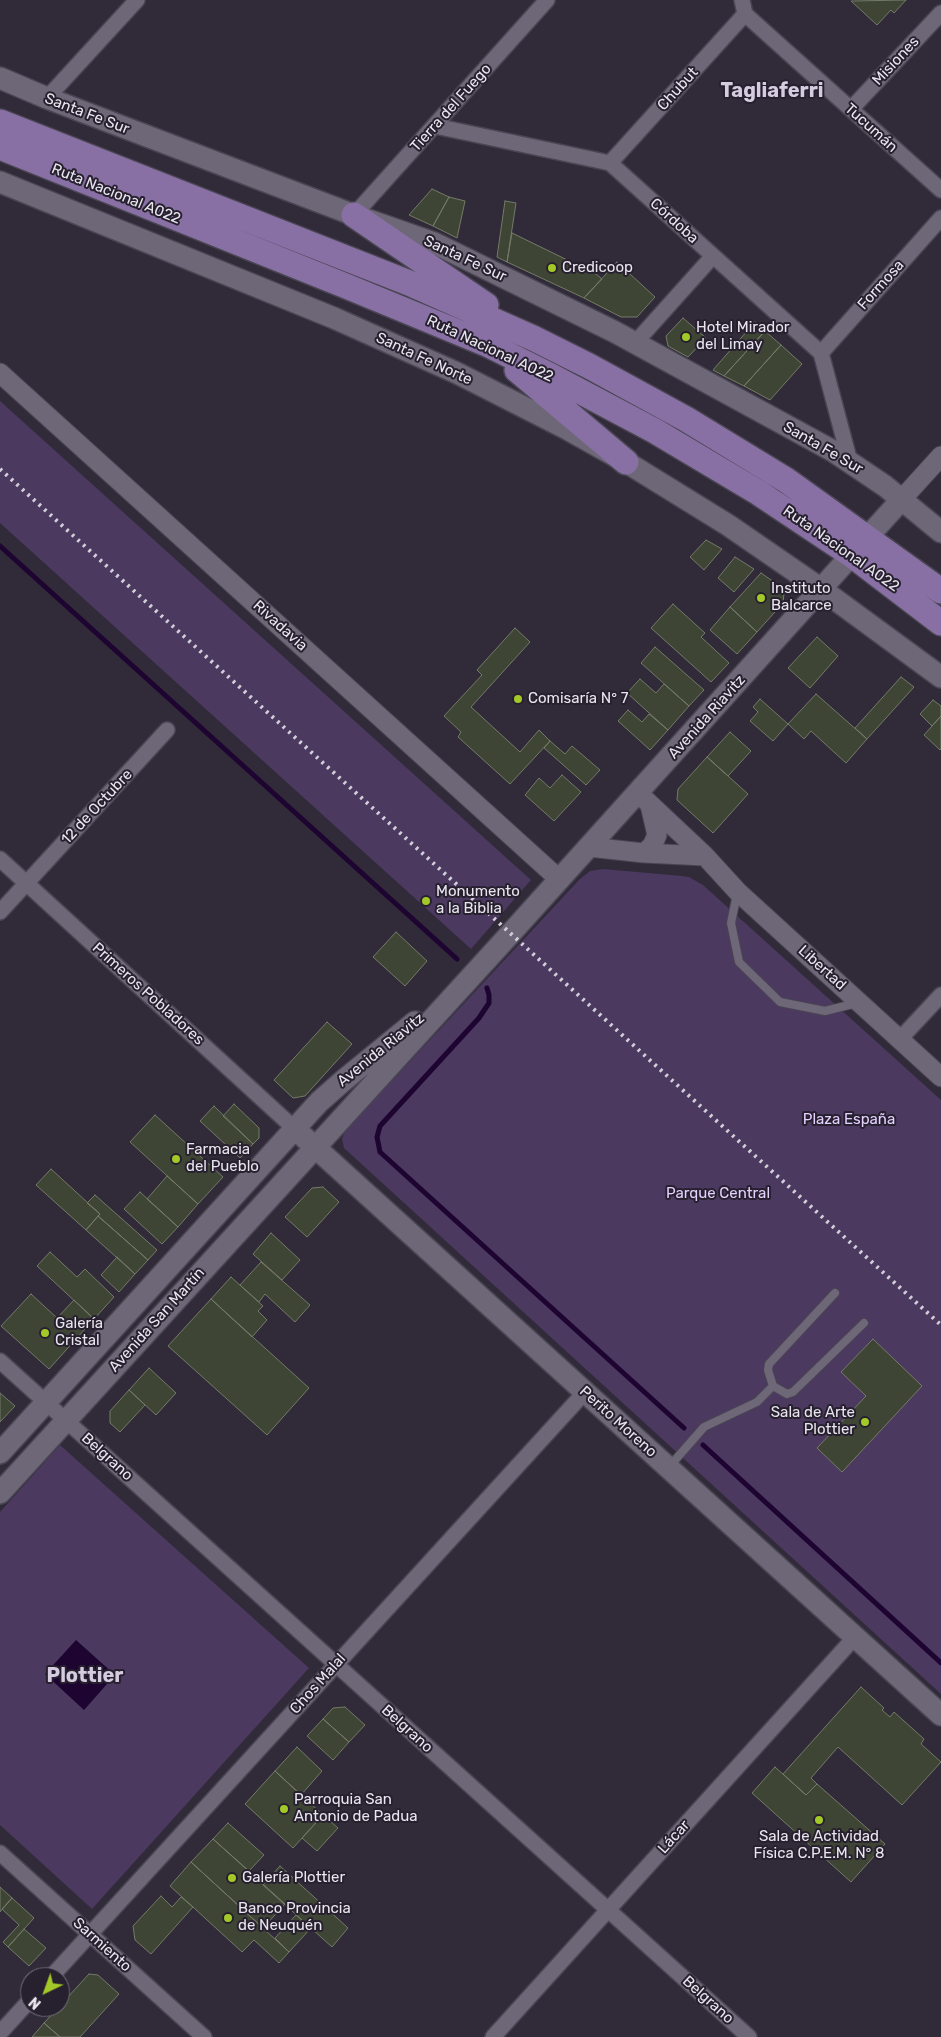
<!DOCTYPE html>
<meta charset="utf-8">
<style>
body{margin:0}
#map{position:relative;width:941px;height:2037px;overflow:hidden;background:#302a39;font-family:Rubik,sans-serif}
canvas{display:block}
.north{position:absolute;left:20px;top:1967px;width:50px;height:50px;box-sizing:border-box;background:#27202f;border:1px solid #756f7c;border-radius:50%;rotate:222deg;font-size:14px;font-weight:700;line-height:20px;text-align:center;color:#e9e5ef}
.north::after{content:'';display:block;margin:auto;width:18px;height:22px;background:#a2c928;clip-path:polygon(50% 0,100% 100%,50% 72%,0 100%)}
</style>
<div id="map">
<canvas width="941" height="2037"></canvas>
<div class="north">N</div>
</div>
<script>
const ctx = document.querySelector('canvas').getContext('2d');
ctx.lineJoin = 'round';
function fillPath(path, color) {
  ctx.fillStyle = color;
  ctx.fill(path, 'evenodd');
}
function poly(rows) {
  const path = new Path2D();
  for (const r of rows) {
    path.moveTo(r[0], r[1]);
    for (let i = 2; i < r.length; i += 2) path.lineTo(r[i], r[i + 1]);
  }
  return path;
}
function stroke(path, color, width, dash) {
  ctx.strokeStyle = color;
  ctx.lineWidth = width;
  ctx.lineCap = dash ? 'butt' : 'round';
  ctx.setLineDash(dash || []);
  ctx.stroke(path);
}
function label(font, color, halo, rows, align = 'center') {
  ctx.font = font + ' Rubik,sans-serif';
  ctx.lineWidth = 4;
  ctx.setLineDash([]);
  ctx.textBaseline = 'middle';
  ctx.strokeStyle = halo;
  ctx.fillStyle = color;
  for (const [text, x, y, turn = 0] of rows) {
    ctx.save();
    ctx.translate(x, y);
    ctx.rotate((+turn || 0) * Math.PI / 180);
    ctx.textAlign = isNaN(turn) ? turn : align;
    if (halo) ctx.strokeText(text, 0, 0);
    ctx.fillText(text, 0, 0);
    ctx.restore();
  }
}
fillPath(poly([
 [0,401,531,880,471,949,0,523],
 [603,869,682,876,689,877,703,885,941,1100,941,1694,344,1148,342,1139,345,1131,579,880,590,871],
 [60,1445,309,1668,92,1909,0,1825,0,1512]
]), '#4b3960');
fillPath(poly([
 [76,1640,115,1675,84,1710,45,1674]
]), '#1d0431');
stroke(poly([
 [0,546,457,959],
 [487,988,489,995,489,1003,479,1018,380,1126,377,1137,380,1152,684,1428],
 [703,1445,941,1663]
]), '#1d0431', 5);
const building = poly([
 [906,0,894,13,891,10,877,25,851,1,906,0],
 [432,189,449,197,433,226,409,215,432,189],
 [449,197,465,201,457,238,433,226,449,197],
 [505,201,516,203,507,262,497,257,505,201],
 [512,233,596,274,602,279,584,298,507,262,512,233],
 [617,262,655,297,637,317,621,317,584,298,617,262],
 [683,318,706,338,688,357,668,346,666,336,683,318],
 [755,322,765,331,724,376,713,370,755,322],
 [765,331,781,345,744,386,724,376,765,331],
 [781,345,802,364,770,400,744,386,781,345],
 [706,540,722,549,704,570,690,557,706,540],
 [735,557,754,569,734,592,718,578,735,557],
 [761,573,774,582,784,593,783,603,757,632,730,607,761,573],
 [673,604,705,633,701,637,729,663,711,682,651,628,673,604],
 [730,607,757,632,737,654,710,630,730,607],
 [515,628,530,642,471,707,520,752,539,730,550,741,510,784,458,737,461,732,444,716,482,675,477,670,515,628],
 [817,637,838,656,810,688,788,668,817,637],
 [655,647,704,690,689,706,641,663,655,647],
 [901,677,914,687,867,739,855,728,901,677],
 [640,679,656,693,664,684,689,706,668,730,627,693,640,679],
 [816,694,867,739,846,763,811,731,804,739,788,724,816,694],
 [760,699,788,724,773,741,750,721,758,712,753,707,760,699],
 [933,700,941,706,941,716,932,726,920,714,933,700],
 [628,710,642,722,649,714,668,730,650,750,618,721,628,710],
 [941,716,941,749,940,750,924,735,941,716],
 [730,732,751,751,728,776,707,757,730,732],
 [550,741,565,754,572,746,600,770,586,785,544,748,550,741],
 [707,757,748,794,713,833,677,800,678,789,707,757],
 [562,775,581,792,554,821,525,795,539,778,550,788,562,775],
 [396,932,427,961,405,986,373,957,396,932],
 [327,1022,352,1044,305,1096,293,1098,274,1080,327,1022],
 [234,1104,259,1128,259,1138,253,1144,223,1116,234,1104],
 [214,1106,253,1144,240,1158,200,1121,214,1106],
 [155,1115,223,1177,198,1204,130,1142,155,1115],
 [51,1169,100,1214,86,1230,36,1185,51,1169],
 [167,1176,198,1204,178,1227,147,1199,167,1176],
 [323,1187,339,1202,307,1237,285,1217,312,1188,323,1187],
 [140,1192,178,1227,162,1244,124,1209,140,1192],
 [95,1195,157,1250,148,1260,98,1216,100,1214,87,1203,95,1195],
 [98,1216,148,1260,135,1274,86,1230,98,1216],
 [271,1233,300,1260,282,1280,253,1254,271,1233],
 [50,1252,77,1277,85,1269,114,1297,94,1319,37,1266,50,1252],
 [117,1257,135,1274,119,1292,101,1275,117,1257],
 [261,1262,310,1305,295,1322,265,1294,259,1302,240,1285,261,1262],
 [231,1277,263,1306,258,1311,267,1320,252,1337,211,1299,231,1277],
 [31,1294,57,1318,74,1300,94,1319,49,1369,1,1326,31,1294],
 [211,1299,309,1388,267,1435,168,1346,211,1299],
 [873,1339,922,1386,842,1472,817,1448,866,1396,841,1372,873,1339],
 [149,1368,176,1393,156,1415,129,1390,149,1368],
 [129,1390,145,1405,120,1432,110,1423,110,1411,129,1390],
 [0,1393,15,1406,0,1422,0,1393],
 [861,1687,884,1708,882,1710,890,1717,894,1712,924,1739,921,1744,941,1762,902,1805,838,1747,811,1778,817,1784,806,1795,783,1774,861,1687],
 [345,1707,365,1725,349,1742,323,1719,333,1708,345,1707],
 [323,1719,349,1742,333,1760,307,1736,323,1719],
 [297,1747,322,1771,301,1795,275,1771,297,1747],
 [775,1767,806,1795,817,1784,885,1844,851,1882,752,1793,775,1767],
 [275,1771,323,1815,293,1848,245,1804,275,1771],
 [323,1815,338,1828,317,1851,302,1838,323,1815],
 [228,1823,264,1855,249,1871,213,1839,228,1823],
 [213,1839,285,1904,263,1928,191,1862,213,1839],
 [191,1862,289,1952,279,1963,254,1940,242,1952,170,1886,191,1862],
 [280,1866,348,1928,332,1947,263,1885,280,1866],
 [0,1887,12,1898,0,1912,0,1887],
 [161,1896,172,1907,181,1897,193,1907,151,1954,135,1940,133,1926,161,1896],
 [12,1898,34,1918,8,1947,3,1942,19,1925,2,1909,12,1898],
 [296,1915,311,1928,289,1952,275,1938,296,1915],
 [24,1929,46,1948,29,1966,8,1947,24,1929],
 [89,1974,98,1975,119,1994,80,2037,60,2037,44,2023,89,1974],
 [44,2023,60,2037,32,2037,44,2023]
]);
fillPath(building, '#3f4534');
stroke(building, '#747b68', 1);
const service = poly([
 [737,894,731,923,739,962,780,1002,825,1011,857,1003],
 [835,1293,769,1364,768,1370,773,1386,787,1394,793,1392,864,1323],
 [669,1467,704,1427,757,1402,773,1386]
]);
const minor = poly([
 [742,0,745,14,941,190],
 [47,98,137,0],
 [851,109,941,13],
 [435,126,610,163,821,353,850,462],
 [610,163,745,14],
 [354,215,547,0],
 [635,343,713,256],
 [821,353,941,218],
 [0,859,295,1129],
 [0,912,167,730],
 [900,1039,941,995],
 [0,1361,749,2037],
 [0,1853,204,2037],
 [51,1977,585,1392],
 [0,2033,30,2000],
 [493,2037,855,1637]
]);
const tertiary = poly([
 [0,373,560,880],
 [902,499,941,456],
 [638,793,705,856,738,892,941,1077],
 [589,847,644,853,705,856],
 [644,853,652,846,657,835,650,805]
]);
const secondary = poly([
 [0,78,47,98,354,215,434,243,615,332,833,451,885,486,941,532],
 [0,182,334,318,457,373,569,430,626,462,728,525,821,589,941,677],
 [295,1129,941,1715],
 [0,1453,319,1102,344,1080,415,1022],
 [0,1493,511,933,902,499]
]);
const trunk = poly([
 [0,122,409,283,533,338,589,366,686,419,786,480,941,591],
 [0,147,346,286,489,345,553,377,655,431,759,493,852,555,941,623],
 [354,215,486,305],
 [517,370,626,462]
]);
stroke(service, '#4a4552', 10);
stroke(minor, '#4a4552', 18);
stroke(tertiary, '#4a4552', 21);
stroke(secondary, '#4a4552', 24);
stroke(trunk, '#4a4552', 28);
stroke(service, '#6e6778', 8);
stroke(minor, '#6e6778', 15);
stroke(tertiary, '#6e6778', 19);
stroke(secondary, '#6e6778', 21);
stroke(trunk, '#8870a4', 25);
stroke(poly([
 [0,469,941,1325]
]), '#d3cfda', 4, [2.5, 5]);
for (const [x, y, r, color] of [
 [552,268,5,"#a2c928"],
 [686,337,5,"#a2c928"],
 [761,598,5,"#a2c928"],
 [518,699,5,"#a2c928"],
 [426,901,5,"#a2c928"],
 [176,1159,5,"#a2c928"],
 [45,1333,5,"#a2c928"],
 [865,1422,5,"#a2c928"],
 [284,1809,5,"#a2c928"],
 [819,1820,5,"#a2c928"],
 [232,1878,5,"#a2c928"],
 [228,1918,5,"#a2c928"]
]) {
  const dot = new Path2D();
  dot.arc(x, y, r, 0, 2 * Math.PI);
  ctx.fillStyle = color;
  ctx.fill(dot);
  stroke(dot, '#27202f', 2);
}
label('15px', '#e9e5ef', '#27202f', [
 ["Misiones",896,61,-47],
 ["Chubut",678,89,-48],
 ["Tierra del Fuego",451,108,-48],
 ["Santa Fe Sur",87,114,21],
 ["Tucumán",871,128,42],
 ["Ruta Nacional A022",116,194,22],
 ["Córdoba",674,221,42],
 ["Santa Fe Sur",465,259,25],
 ["Formosa",881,285,-48],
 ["Ruta Nacional A022",490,349,25],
 ["Santa Fe Norte",424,359,25],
 ["Santa Fe Sur",823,448,30],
 ["Ruta Nacional A022",841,549,35],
 ["Rivadavia",280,626,42],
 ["Avenida Riavitz",707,717,-48],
 ["12 de Octubre",97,807,-47],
 ["Libertad",822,968,42],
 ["Primeros Pobladores",148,994,42],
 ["Avenida Riavitz",381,1050,-39],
 ["Avenida San Martín",157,1320,-48],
 ["Perito Moreno",618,1422,42],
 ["Belgrano",107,1457,42],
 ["Chos Malal",318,1684,-48],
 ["Belgrano",407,1729,42],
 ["Lácar",674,1837,-48],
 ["Sarmiento",102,1945,42],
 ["Belgrano",708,2000,42]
]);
label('15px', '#e9e5ef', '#27202f', [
 ["Credicoop",562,268],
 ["Hotel Mirador",696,328],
 ["del Limay",696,345],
 ["Instituto",771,589],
 ["Balcarce",771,606],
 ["Comisaría N° 7",528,699],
 ["Monumento",436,892],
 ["a la Biblia",436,909],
 ["Farmacia",186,1150],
 ["del Pueblo",186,1167],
 ["Galería",55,1324],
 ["Cristal",55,1341],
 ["Sala de Arte",855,1413,"right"],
 ["Plottier",855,1430,"right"],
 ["Parroquia San",294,1800],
 ["Antonio de Padua",294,1817],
 ["Sala de Actividad",819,1837,"center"],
 ["Física C.P.E.M. N° 8",819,1854,"center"],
 ["Galería Plottier",242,1878],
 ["Banco Provincia",238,1909],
 ["de Neuquén",238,1926]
], 'left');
label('15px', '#e4cfff', '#27202f', [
 ["Plaza España",849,1120],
 ["Parque Central",718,1194]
]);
label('bold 20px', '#d5cce0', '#27202f', [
 ["Tagliaferri",772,91],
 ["Plottier",85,1676]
]);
</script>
